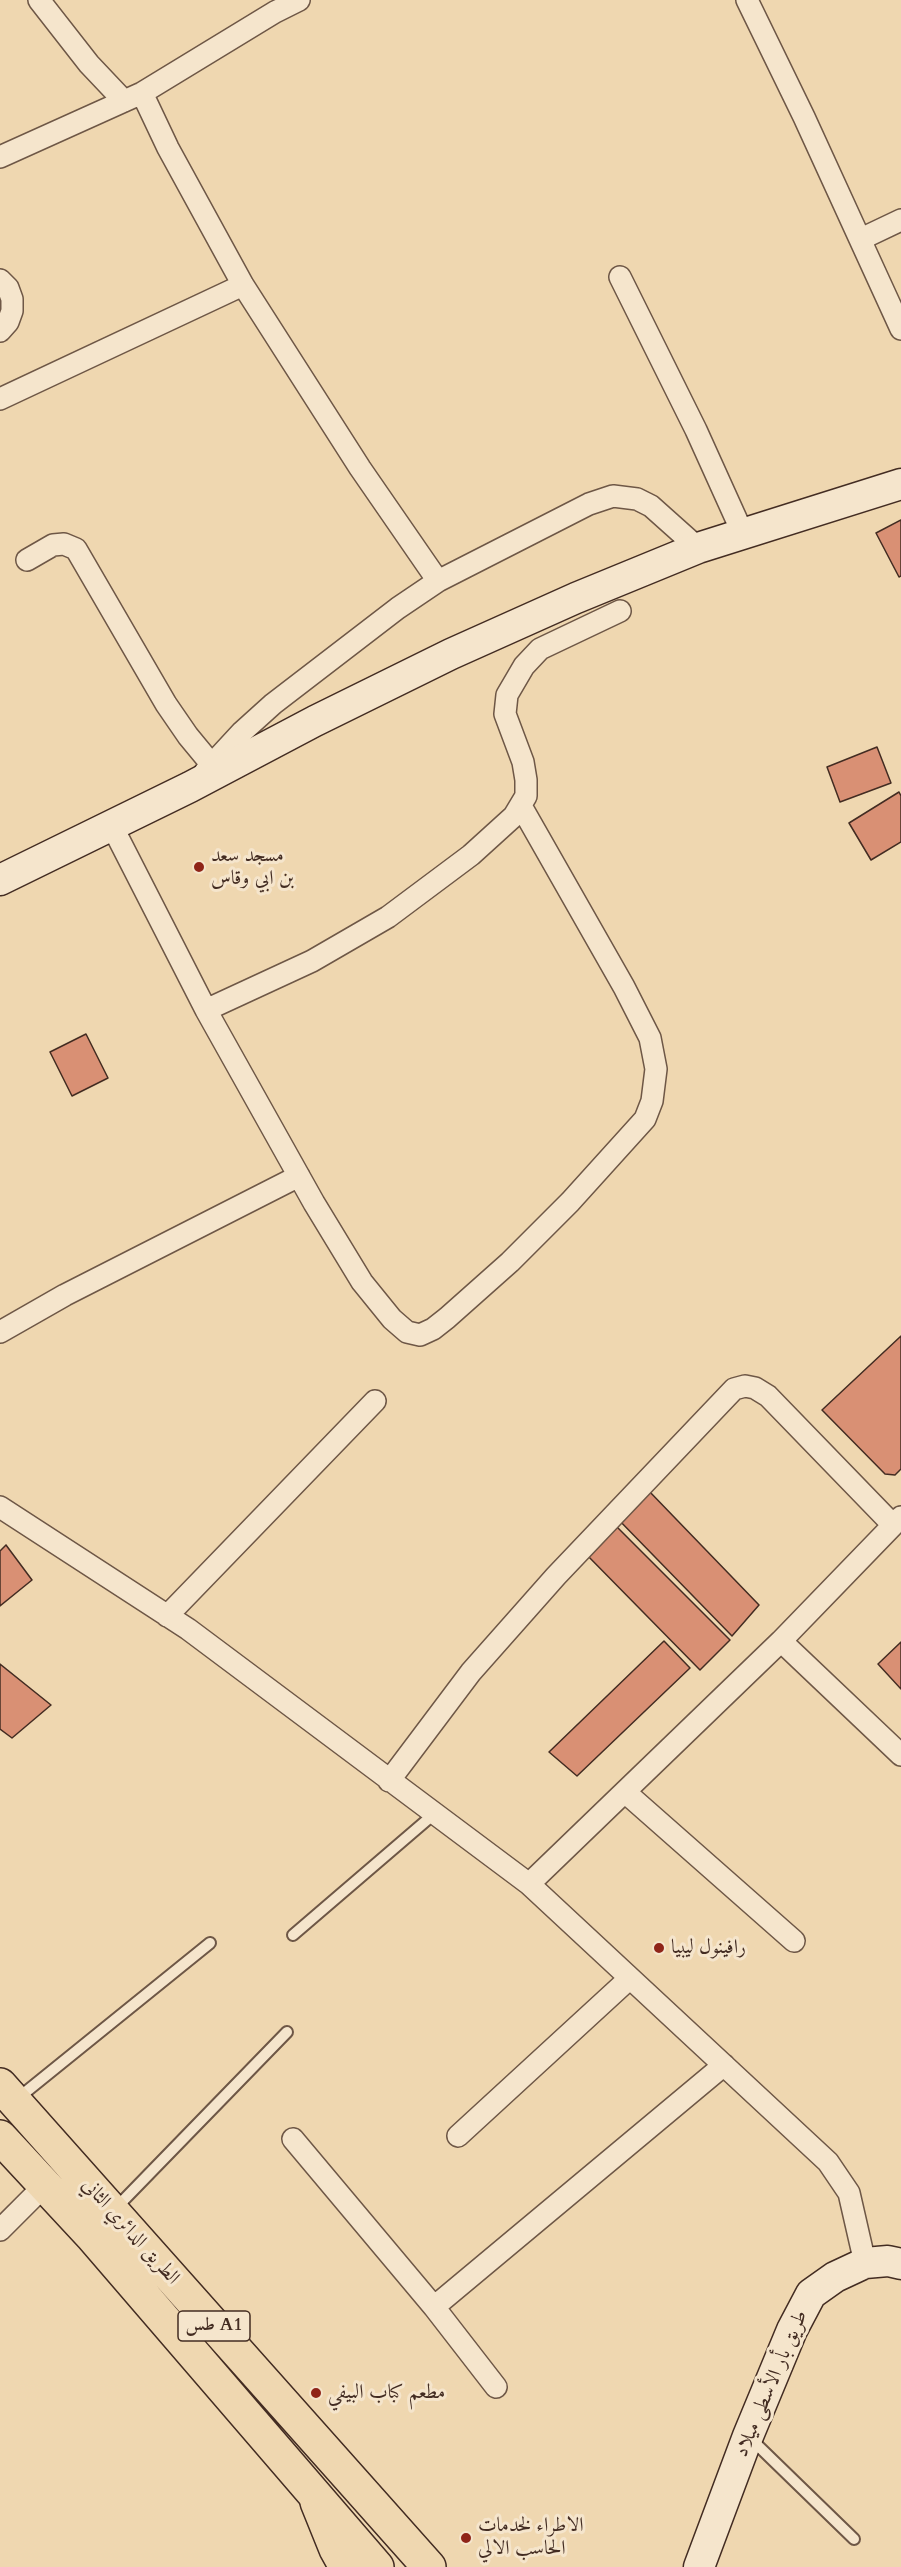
<!DOCTYPE html>
<meta charset="utf-8">
<style>
body{margin:0}
canvas{display:block;background:#efd7b0}
</style>
<canvas width="901" height="2567"></canvas>
<script>
const ctx = document.querySelector('canvas').getContext('2d');
ctx.lineJoin = 'round';
function fillPath(path, color) {
  ctx.fillStyle = color;
  ctx.fill(path, 'evenodd');
}
function poly(rows) {
  const path = new Path2D();
  for (const r of rows) {
    path.moveTo(r[0], r[1]);
    for (let i = 2; i < r.length; i += 2) path.lineTo(r[i], r[i + 1]);
  }
  return path;
}
function stroke(path, color, width, dash) {
  ctx.strokeStyle = color;
  ctx.lineWidth = width;
  ctx.lineCap = dash ? 'butt' : 'round';
  ctx.setLineDash(dash || []);
  ctx.stroke(path);
}
function label(font, color, halo, rows, align = 'center') {
  ctx.font = font + ' Cardo,Amiri,serif';
  ctx.lineWidth = 6;
  ctx.setLineDash([]);
  ctx.textBaseline = 'middle';
  ctx.strokeStyle = halo;
  ctx.fillStyle = color;
  for (const [text, x, y, turn = 0] of rows) {
    ctx.save();
    ctx.translate(x, y);
    ctx.rotate((+turn || 0) * Math.PI / 180);
    ctx.textAlign = isNaN(turn) ? turn : align;
    if (halo) ctx.strokeText(text, 0, 0);
    ctx.fillText(text, 0, 0);
    ctx.restore();
  }
}
const building = poly([
 [901,520,901,576,899,577,876,533,901,520],
 [877,747,891,783,840,802,827,767,877,747],
 [899,792,901,796,901,842,871,860,849,823,899,792],
 [86,1034,108,1078,72,1096,50,1052,86,1034],
 [901,1336,901,1469,895,1475,885,1474,822,1410,901,1336],
 [648,1490,759,1605,732,1636,615,1516,648,1490],
 [612,1522,730,1640,700,1670,584,1552,612,1522],
 [6,1545,32,1580,0,1606,0,1551,6,1545],
 [664,1641,690,1668,577,1776,549,1752,664,1641],
 [901,1642,901,1689,878,1664,901,1642],
 [0,1664,51,1705,12,1738,0,1729,0,1664]
]);
fillPath(building, '#d99074');
stroke(building, '#432c22', 1.5);
const lane = poly([
 [293,1935,434,1814],
 [17,2099,210,1943],
 [114,2210,287,2032],
 [750,2438,854,2539]
]);
const street = poly([
 [39,0,89,64,124,101],
 [747,0,804,117,901,329],
 [142,93,168,148,243,285,360,468,438,581],
 [0,157,142,93,275,12,299,0],
 [861,239,901,220],
 [620,277,696,430,743,534],
 [0,280,8,288,12,299,12,311,8,322,0,331],
 [0,399,243,285],
 [27,560,53,545,64,544,76,549,166,704,188,736,212,765],
 [205,772,242,732,273,704,398,608,438,581,589,504,613,496,637,499,651,506,698,548],
 [112,826,206,1010,314,1203,362,1282,392,1319,407,1332,420,1335,433,1329,447,1318,510,1262,570,1202,645,1119,652,1101,656,1069,650,1038,624,987,521,806],
 [206,1010,312,961,388,917,471,855,514,816,526,796,526,780,523,762,505,714,507,695,524,666,540,649,620,611],
 [0,1332,65,1295,299,1176],
 [0,1507,188,1629,529,1884,828,2162,849,2193,865,2263],
 [167,1616,375,1401],
 [781,1641,901,1755],
 [389,1781,471,1672,556,1576,734,1389,745,1386,755,1388,768,1396,893,1525],
 [625,1792,794,1941],
 [529,1884,781,1641,901,1517],
 [458,2136,630,1978],
 [293,2139,434,2307,496,2387],
 [0,2230,44,2186],
 [434,2307,724,2065]
]);
const secondary = poly([
 [0,880,190,787,315,721,451,654,576,598,698,548,901,484],
 [699,2567,748,2436,792,2330,811,2294,835,2277,865,2263,888,2261,901,2264]
]);
const primary = poly([
 [317,2502,336,2549,346,2567]
]);
const highway = poly([
 [0,2085,429,2567],
 [0,2137,92,2236,377,2567]
]);
stroke(lane, '#6e5746', 14);
stroke(street, '#6e5746', 24);
stroke(secondary, '#432c22', 33);
stroke(primary, '#432c22', 36);
stroke(highway, '#432c22', 36);
stroke(lane, '#f5e5cc', 10);
stroke(street, '#f5e5cc', 21);
stroke(secondary, '#f5e5cc', 30);
stroke(primary, '#efd7b0', 33);
stroke(highway, '#efd7b0', 33);
for (const [x, y, r, color] of [
 [199,867,6,"#8f2418"],
 [659,1948,6,"#8f2418"],
 [316,2393,6,"#8f2418"],
 [466,2538,6,"#8f2418"]
]) {
  const dot = new Path2D();
  dot.arc(x, y, r, 0, 2 * Math.PI);
  ctx.fillStyle = color;
  ctx.fill(dot);
  stroke(dot, '#f5e5cc', 2);
}
for (const [x, y, w] of [
 [214,2326,72]
]) {
  const box = new Path2D();
  box.roundRect(x - w / 2, y - 15, w, 30, 4.5);
  ctx.fillStyle = '#f5e5cc';
  ctx.fill(box);
  stroke(box, '#432c22', 1.5);
}
label('bold 18px', '#432c22', null, [
 ["طس A1",214,2326]
]);
label('20px', '#432c22', '#f5e5cc', [
 ["مسجد سعد",211,856],
 ["بن ابي وقاس",211,879],
 ["رافينول ليبيا",671,1948],
 ["مطعم كباب البيفي",328,2393],
 ["الاطراء لخدمات",478,2526],
 ["الحاسب الالي",478,2549]
], 'left');
label('20px', '#432c22', '#f5e5cc', [
 ["الطريق الدائري الثاني",130,2232,48],
 ["طريق بأر الأسطى ميلاد",772,2384,-67]
]);
</script>
